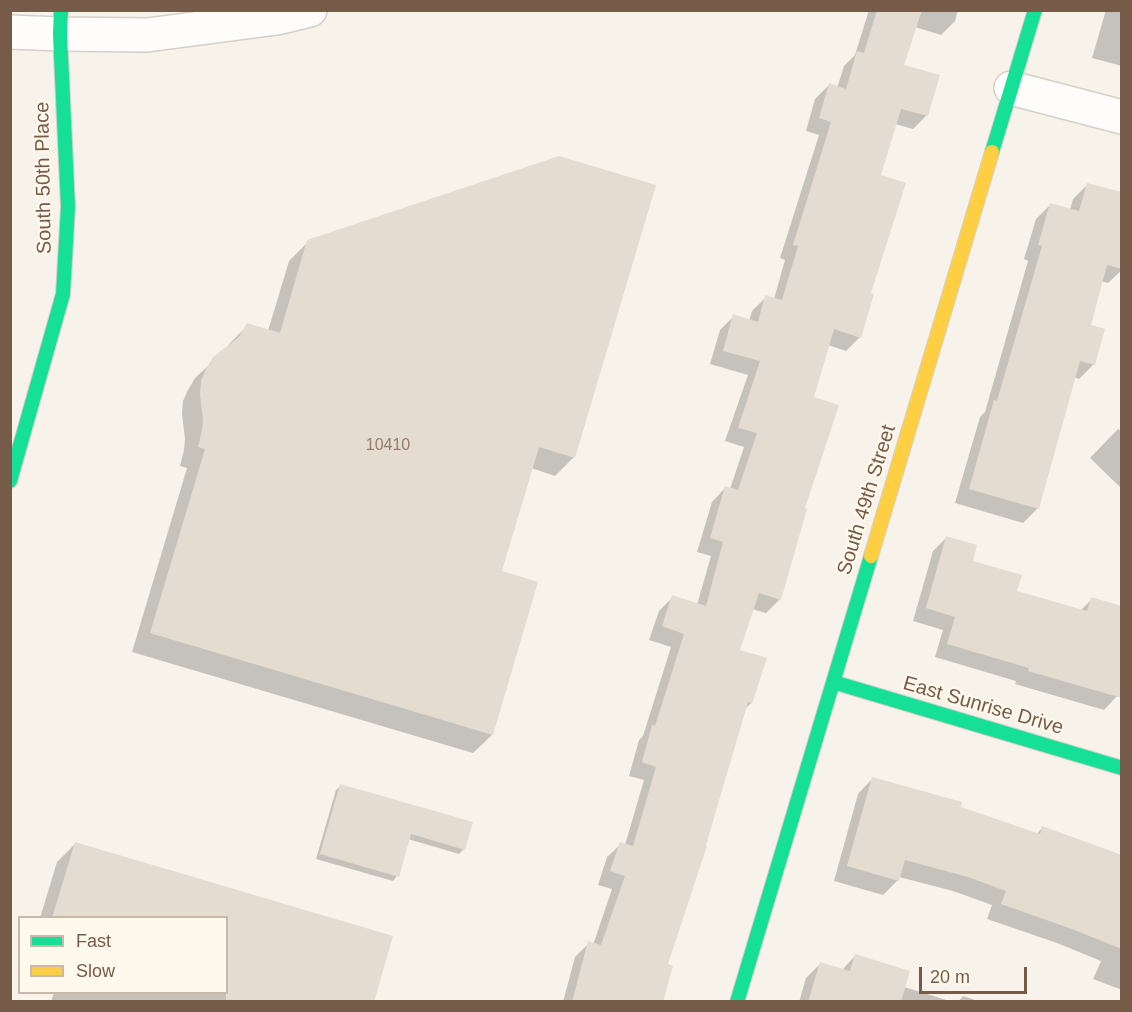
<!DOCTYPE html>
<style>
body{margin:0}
#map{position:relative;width:1132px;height:1012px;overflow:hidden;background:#f7f3eb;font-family:Helvetica,sans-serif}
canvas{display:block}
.frame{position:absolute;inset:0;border:12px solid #775b49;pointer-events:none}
.legend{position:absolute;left:18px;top:916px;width:210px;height:78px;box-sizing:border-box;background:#fff8ec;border:2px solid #c9b9ab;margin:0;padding:8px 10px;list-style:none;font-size:18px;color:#775b49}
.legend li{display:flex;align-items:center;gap:12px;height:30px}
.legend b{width:30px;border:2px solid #c9b9ab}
.scale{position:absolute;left:919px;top:967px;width:108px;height:27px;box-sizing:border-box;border:3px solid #775b49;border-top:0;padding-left:8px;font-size:18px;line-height:21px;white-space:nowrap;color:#775b49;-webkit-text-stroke:4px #fff8ec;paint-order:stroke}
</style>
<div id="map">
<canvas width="1132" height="1012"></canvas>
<div class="frame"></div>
<ul class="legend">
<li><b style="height:8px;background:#16e098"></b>Fast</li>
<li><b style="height:8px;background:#ffcf43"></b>Slow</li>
</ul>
<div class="scale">20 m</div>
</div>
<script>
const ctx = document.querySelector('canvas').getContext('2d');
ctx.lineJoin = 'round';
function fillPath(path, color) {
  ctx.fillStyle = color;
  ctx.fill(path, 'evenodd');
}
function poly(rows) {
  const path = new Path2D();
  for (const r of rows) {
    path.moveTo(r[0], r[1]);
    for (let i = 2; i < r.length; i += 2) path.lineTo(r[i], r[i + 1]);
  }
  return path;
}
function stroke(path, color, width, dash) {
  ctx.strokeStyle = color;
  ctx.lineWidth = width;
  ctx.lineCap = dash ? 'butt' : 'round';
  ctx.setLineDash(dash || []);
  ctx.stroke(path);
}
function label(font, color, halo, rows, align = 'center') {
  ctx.font = font + ' Helvetica,sans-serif';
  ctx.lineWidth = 4.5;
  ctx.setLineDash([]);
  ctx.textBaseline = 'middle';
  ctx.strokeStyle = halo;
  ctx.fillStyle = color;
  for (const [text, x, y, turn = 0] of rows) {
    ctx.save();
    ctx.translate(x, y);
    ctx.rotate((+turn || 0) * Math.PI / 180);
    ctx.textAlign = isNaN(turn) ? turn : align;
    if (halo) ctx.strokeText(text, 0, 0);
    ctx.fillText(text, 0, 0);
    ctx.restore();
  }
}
fillPath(poly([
 [869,10,958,10,955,21,941,35,915,27,902,66,926,116,913,129,895,124,880,176,869,294,860,337,846,351,828,345,812,398,803,509,780,599,766,613,752,609,739,651,751,703,744,710,666,965,662,1002,563,1002,575,957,589,943,593,945,612,889,598,885,607,857,621,844,625,845,644,780,629,776,639,740,643,736,671,647,649,640,659,611,673,597,697,605,711,556,697,552,712,502,725,488,730,489,744,447,725,441,748,375,710,364,720,330,734,316,749,321,752,311,766,297,774,299,785,260,780,258,819,135,806,131,815,99,829,85,837,88,844,66,855,55],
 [1106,10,1122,10,1122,66,1092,58],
 [1088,184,1122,194,1122,270,1108,283,1101,281,1089,326,1094,364,1079,379,1074,377,1038,508,1023,523,955,503,980,417,985,412,1028,261,1024,259,1036,219,1051,204,1070,210,1073,199],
 [308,242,574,457,555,476,531,468,500,572,536,583,492,735,473,753,132,652,187,468,180,466,184,450,185,439,182,414,183,401,188,390,195,378,225,350,229,344,248,325,268,331,289,261],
 [1118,429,1122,432,1122,489,1090,458],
 [947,537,971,562,1015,592,1080,611,1092,599,1117,696,1104,710,1015,684,1016,681,935,657,943,630,913,621,933,551],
 [872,779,1036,835,1042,828,1122,856,1122,990,1093,979,1101,961,1057,943,987,919,992,905,953,891,899,877,898,880,883,895,834,881,858,794],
 [341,785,464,849,459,854,408,839,397,876,393,881,316,859,336,790],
 [75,844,391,937,372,1002,51,1002,54,992,226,992,226,918,40,918,57,862],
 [855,956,904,987,953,1002,799,1002,806,978,821,963,842,970],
 [963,996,981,1002,958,1002]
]), '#0003');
fillPath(poly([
 [877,10,922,10,904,65,940,75,928,116,901,109,881,175,906,183,871,293,874,294,861,338,834,329,814,397,839,405,805,508,807,509,781,600,759,593,740,650,767,658,752,704,748,702,706,845,707,846,668,964,673,966,663,1002,572,1002,588,941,601,945,625,876,610,871,620,842,633,846,656,767,642,762,652,725,655,726,684,634,662,626,672,595,706,606,723,542,710,538,725,486,738,490,757,433,738,428,760,361,723,351,733,314,758,322,765,295,782,300,798,246,793,245,831,122,819,118,829,83,846,89,857,51,864,53],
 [559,156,656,185,575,458,539,447,502,571,538,582,493,735,150,633,205,449,198,447,202,430,203,419,200,395,201,381,206,369,213,357,239,337,247,323,280,333,307,240],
 [1087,183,1122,192,1122,269,1107,265,1091,325,1105,329,1095,365,1080,361,1039,509,969,489,994,400,997,401,1042,246,1038,245,1050,203,1079,211],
 [946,536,977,545,973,561,1022,575,1017,591,1087,611,1091,597,1122,606,1122,698,1028,671,1029,668,947,644,955,617,926,608],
 [872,777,962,802,961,807,1040,834,1042,826,1122,855,1122,949,1072,929,1001,904,1006,891,968,877,905,860,899,881,847,866],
 [340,784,473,822,465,850,411,834,399,877,320,854],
 [75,842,393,936,374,1002,226,1002,226,918,52,918],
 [855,954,910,971,901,1002,808,1002,820,962,850,971]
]), '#e4dbd1');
const street = poly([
 [10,32,60,34,147,35,277,18,310,10],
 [1011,88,1122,117]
]);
const fast = poly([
 [992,152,1035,10],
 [10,481,63,294,68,207,60,34,61,10],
 [833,682,1122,768],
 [737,1002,871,556]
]);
const slow = poly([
 [871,556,992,152]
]);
stroke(street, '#d6cfc8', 36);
stroke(fast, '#d7cfc7', 16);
stroke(slow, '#d7cfc7', 16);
stroke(street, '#fefdfc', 33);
stroke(fast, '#16e098', 14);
stroke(slow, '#ffcf43', 14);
label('16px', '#947d6d', null, [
 ["10410",388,446]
]);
label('20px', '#775b49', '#fff8ec', [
 ["South 50th Place",44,178,-91],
 ["South 49th Street",867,500,-73],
 ["East Sunrise Drive",983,706,16]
]);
</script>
